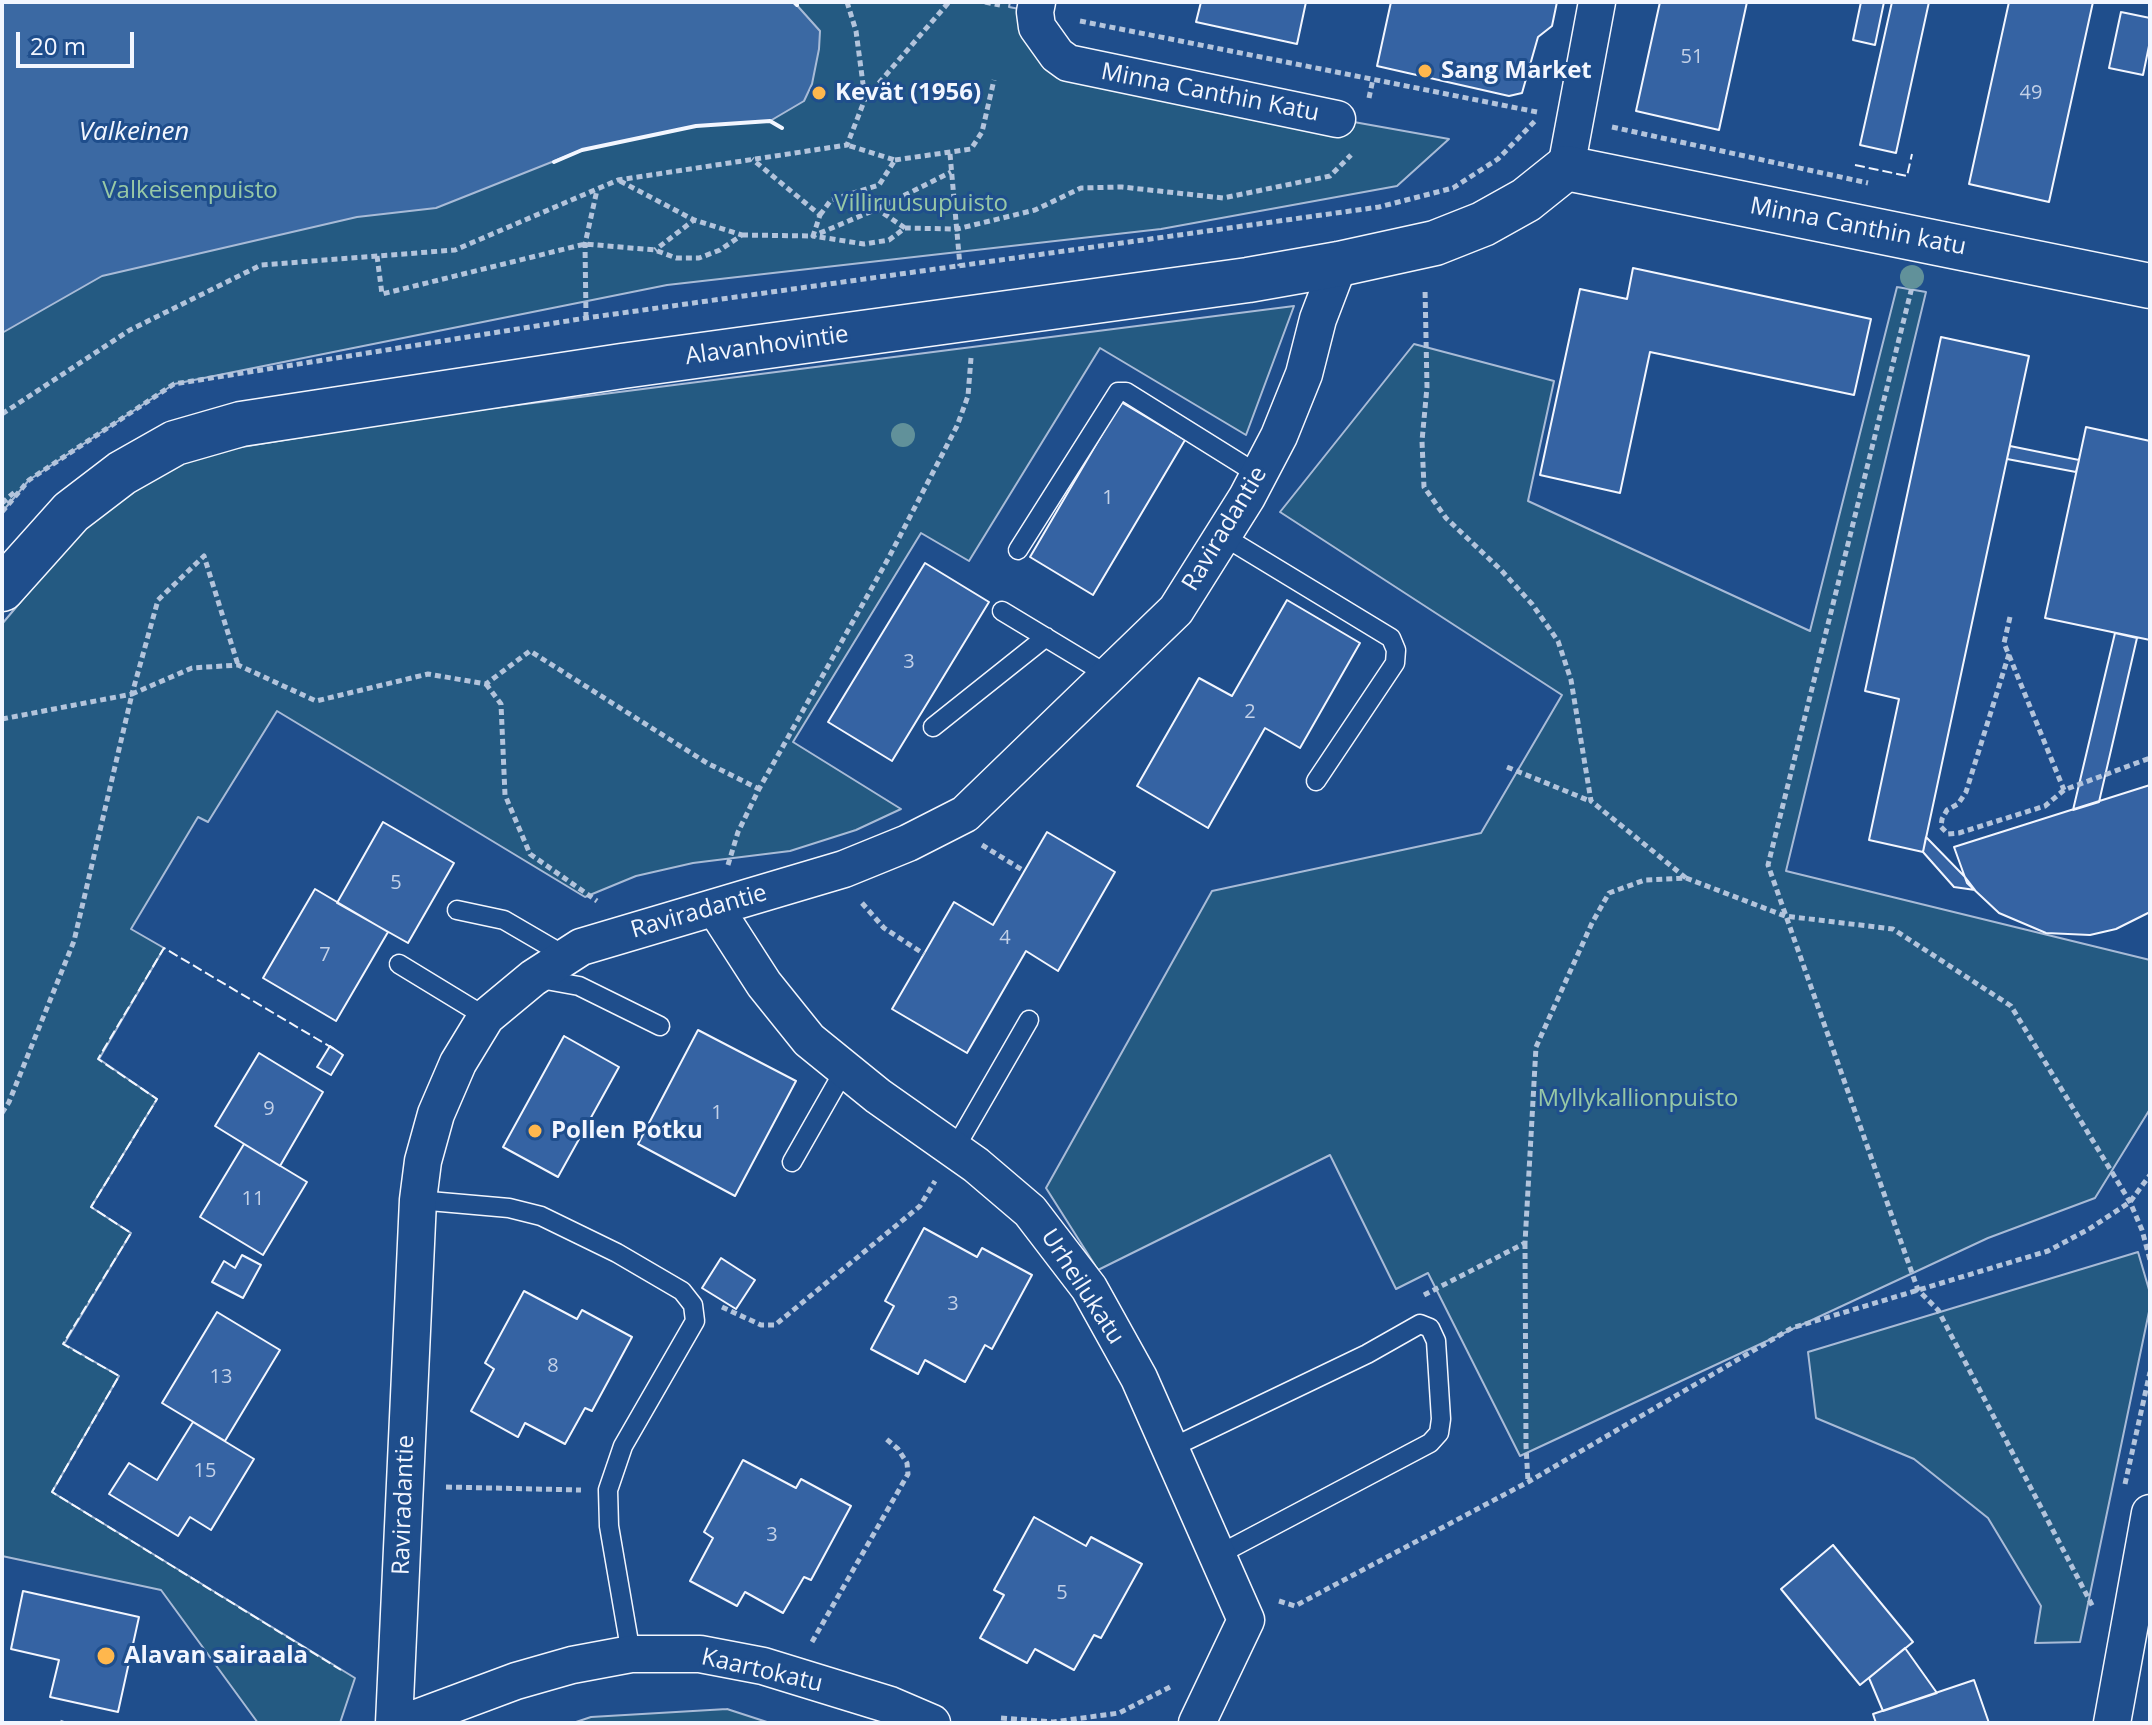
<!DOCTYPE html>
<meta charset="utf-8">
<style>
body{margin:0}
#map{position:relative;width:2152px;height:1725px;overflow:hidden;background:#1f4e8c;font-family:"Open Sans",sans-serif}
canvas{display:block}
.frame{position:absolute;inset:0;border:4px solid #f2f6ff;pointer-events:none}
.scale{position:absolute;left:16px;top:32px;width:118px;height:36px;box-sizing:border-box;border:4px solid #f2f6ff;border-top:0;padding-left:10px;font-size:24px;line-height:28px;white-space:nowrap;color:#f2f6ff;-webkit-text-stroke:6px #1f4e8c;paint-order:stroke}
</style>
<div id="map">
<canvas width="2152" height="1725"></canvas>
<div class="frame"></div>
<div class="scale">20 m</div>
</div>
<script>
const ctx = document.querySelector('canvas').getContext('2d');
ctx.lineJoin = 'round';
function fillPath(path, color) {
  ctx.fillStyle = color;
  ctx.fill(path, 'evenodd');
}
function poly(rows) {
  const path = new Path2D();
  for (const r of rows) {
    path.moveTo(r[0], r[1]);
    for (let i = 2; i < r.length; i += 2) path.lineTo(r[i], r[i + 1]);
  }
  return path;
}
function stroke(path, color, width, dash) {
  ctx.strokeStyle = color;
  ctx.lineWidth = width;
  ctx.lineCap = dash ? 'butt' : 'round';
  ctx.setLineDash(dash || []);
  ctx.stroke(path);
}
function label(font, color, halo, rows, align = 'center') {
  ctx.font = font + ' "Open Sans",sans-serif';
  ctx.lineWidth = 6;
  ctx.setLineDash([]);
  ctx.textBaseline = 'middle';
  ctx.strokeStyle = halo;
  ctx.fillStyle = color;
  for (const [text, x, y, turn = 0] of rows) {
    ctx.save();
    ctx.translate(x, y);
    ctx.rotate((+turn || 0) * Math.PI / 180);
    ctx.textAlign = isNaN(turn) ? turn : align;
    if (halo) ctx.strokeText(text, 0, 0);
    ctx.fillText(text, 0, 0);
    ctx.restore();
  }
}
const green = poly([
 [2,2,1010,2,1009,7,1035,12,1044,40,1337,119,1449,139,1397,186,1161,229,667,285,174,384,29,480,2,512,2,2],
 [1897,287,1926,292,1786,871,2150,960,2150,1109,2095,1198,1988,1238,1520,1456,1428,1273,1396,1289,1330,1155,1098,1270,1046,1188,1212,891,1481,833,1562,695,1280,512,1414,344,1554,381,1528,501,1810,631,1897,287],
 [1294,306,1246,435,1100,348,969,561,921,533,793,742,901,809,856,830,790,851,693,863,636,876,585,897,277,711,208,822,198,817,131,929,164,948,99,1059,157,1099,91,1207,131,1233,64,1344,119,1376,52,1492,355,1678,340,1723,258,1723,161,1590,2,1556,2,624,81,530,138,489,193,455,431,416,1294,306],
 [2138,1252,2150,1293,2150,1307,2080,1642,2035,1643,2041,1606,1988,1518,1914,1459,1816,1418,1808,1352,2138,1252],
 [727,1709,770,1723,573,1723,591,1717,727,1709]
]);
fillPath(green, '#245a82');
stroke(green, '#a8bbd7', 2);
const water = poly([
 [2,2,794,2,820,31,819,49,812,84,804,101,770,121,696,126,582,150,436,208,357,217,102,276,2,333,2,2]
]);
fillPath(water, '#3b69a3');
stroke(water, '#a8bbd7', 2);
const building = poly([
 [1201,2,1306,2,1297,44,1196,22,1201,2],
 [1391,2,1557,2,1552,26,1538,37,1522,93,1509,96,1377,66,1391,2],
 [1660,2,1747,2,1719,130,1636,111,1660,2],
 [1861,2,1884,2,1875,45,1853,40,1861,2],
 [1892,2,1929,2,1896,153,1860,145,1892,2],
 [2009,2,2093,2,2049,202,1969,184,2009,2],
 [2121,12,2150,18,2150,41,2143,75,2109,68,2121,12],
 [1633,268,1871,319,1854,395,1650,352,1620,493,1540,475,1580,289,1627,299,1633,268],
 [1941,337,2029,356,1923,852,1869,840,1899,699,1865,691,1941,337],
 [1121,402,1185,440,1093,595,1030,557,1121,402],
 [2086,427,2150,441,2150,640,2045,618,2086,427],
 [2010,446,2079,460,2076,472,2007,459,2010,446],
 [925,563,989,602,892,761,828,722,925,563],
 [1287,600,1360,643,1300,748,1265,728,1208,828,1137,786,1199,678,1232,696,1287,600],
 [2115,633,2137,638,2099,802,2073,810,2115,633],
 [2150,785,2150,912,2116,929,2090,935,2046,933,1999,913,1967,883,1954,847,2150,785],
 [383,822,454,863,408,943,337,903,383,822],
 [1047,832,1115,872,1058,971,1026,951,967,1053,892,1009,954,902,993,925,1047,832],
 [1926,837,1965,877,1975,890,1954,887,1923,852,1926,837],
 [315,889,388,932,336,1021,263,978,315,889],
 [698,1030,796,1081,735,1196,638,1144,698,1030],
 [564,1036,619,1067,558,1177,503,1147,564,1036],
 [330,1046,343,1055,331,1075,317,1067,330,1046],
 [259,1053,323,1092,280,1166,215,1126,259,1053],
 [244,1144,307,1182,263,1255,200,1217,244,1144],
 [924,1228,977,1257,982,1248,1032,1275,992,1349,985,1345,965,1382,925,1360,918,1374,871,1349,894,1306,885,1301,924,1228],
 [242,1255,261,1265,243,1298,212,1282,224,1261,235,1268,242,1255],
 [721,1258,755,1280,736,1309,702,1288,721,1258],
 [524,1291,577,1319,582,1310,632,1337,592,1411,585,1408,565,1444,525,1423,518,1437,471,1411,494,1369,485,1363,524,1291],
 [217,1312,280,1350,225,1441,162,1403,217,1312],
 [193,1422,254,1459,211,1530,190,1517,178,1536,109,1494,129,1463,157,1480,193,1422],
 [743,1460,796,1488,801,1479,851,1506,811,1580,804,1577,783,1613,745,1592,737,1606,690,1581,713,1538,704,1532,743,1460],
 [1034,1517,1086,1546,1091,1537,1142,1564,1101,1638,1094,1635,1074,1670,1035,1649,1027,1663,980,1638,1004,1595,994,1590,1034,1517],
 [1833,1545,1913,1642,1860,1685,1781,1589,1833,1545],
 [23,1591,139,1617,118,1712,50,1697,59,1660,11,1649,23,1591],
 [1905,1648,1937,1693,1883,1711,1869,1678,1905,1648],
 [1974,1680,1989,1723,1876,1723,1873,1714,1974,1680]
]);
fillPath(building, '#3563a3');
stroke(building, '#f2f6ff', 2);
const service = poly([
 [1223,536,1391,638,1396,650,1395,663,1316,781],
 [1018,550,1118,392,1126,392,1259,475],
 [1002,611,1108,675],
 [933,727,1046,637],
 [457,910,504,920,552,948,561,959],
 [399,964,486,1017],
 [535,978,579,986,660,1026],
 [954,1150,1029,1020],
 [792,1162,845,1069],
 [418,1200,509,1208,541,1216,617,1253,682,1291,693,1305,695,1321,623,1446,608,1490,609,1526,631,1654],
 [1171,1448,1367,1354,1420,1324,1430,1328,1436,1341,1441,1419,1439,1433,1430,1443,1218,1555]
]);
const minor = poly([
 [1037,2,1035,12,1037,27,1057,55,1068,63,1337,119],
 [1566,168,1597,2],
 [715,908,764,984,809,1040,878,1096,976,1165,1030,1211,1089,1288,1139,1378,1246,1620,1197,1723],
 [394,1723,418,1200,423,1161,436,1114,458,1063,486,1017,533,978,581,947,844,869,908,843,965,814,1176,610,1247,497,1279,436,1304,374,1318,319,1339,264],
 [403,1723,516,1681,572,1665,631,1654,700,1654,763,1666,890,1705,932,1723],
 [2112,1723,2150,1513]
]);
const secondary = poly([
 [2,589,71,512,122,473,175,443,241,424,622,366,1248,280,1339,264,1435,243,1483,224,1526,200,1566,168,2150,286]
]);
stroke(service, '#f2f6ff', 21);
stroke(minor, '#f2f6ff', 39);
stroke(secondary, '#f2f6ff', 47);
stroke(poly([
 [847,2,856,31,865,99,949,2],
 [985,2,1000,5],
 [1080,21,1537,112],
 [1369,98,1373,79],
 [1612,127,1868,183],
 [950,154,960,266],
 [895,160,971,149,982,132,994,80],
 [620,181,694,220],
 [877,209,951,172],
 [820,215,831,200,879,185,895,160,847,145],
 [905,228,877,209,813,236,864,244,889,240,905,228,957,229,1035,210,1081,188,1122,187,1223,198,1330,176,1351,155],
 [742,235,813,236,820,215,752,159],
 [377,256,382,294,585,244,655,250,676,258,699,258,720,250,742,235,694,220,655,250],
 [1914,279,1768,865,1918,1290,1938,1310,2093,1607],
 [586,318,585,244,597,190],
 [2,414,130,330,261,265,455,250,618,180,847,145,865,99],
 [2,503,17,490],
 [2,512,29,480,174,384,586,318,1379,207,1453,188,1498,159,1535,121],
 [2010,617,2004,643,2064,790],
 [2009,654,1966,792,1958,804,1947,810,1942,819,1941,827,1948,834,1959,833,2045,806,2064,790,2150,758],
 [486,684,501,704,505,795,530,854,597,901],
 [2,719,132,694,158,600,204,556,238,665],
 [1507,767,1590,801],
 [982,845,1024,871],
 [728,865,738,832,759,789,888,559,957,426,968,396,971,358],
 [1686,878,1785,916,1893,929,2011,1006,2130,1202,2142,1230,2150,1260],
 [862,903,884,928,924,954],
 [2,1113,9,1102,74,941,132,694,192,668,238,665,316,701,428,674,486,684,530,651,707,763,759,789],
 [1525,1243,1526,1446,1528,1482],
 [1424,1295,1525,1243,1536,1047,1592,923,1609,893,1645,880,1686,878,1591,801,1571,680,1558,641,1532,604,1501,570,1446,518,1424,487,1422,441,1427,387,1425,288],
 [722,1307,761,1325,775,1325,920,1206,935,1181],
 [2125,1484,2150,1372],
 [446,1487,581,1490],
 [1279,1601,1295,1606,1528,1482,1792,1328,2048,1251,2089,1229,2130,1202,2150,1175],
 [812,1642,908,1474,907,1463,898,1449,884,1437],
 [1001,1718,1053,1722,1119,1713,1172,1686],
 [60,1722,63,1723]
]), '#b3c4dc', 5, [6, 4]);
stroke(service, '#1f4e8c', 18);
stroke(minor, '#1f4e8c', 36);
stroke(secondary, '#1f4e8c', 44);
stroke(poly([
 [1855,165,1907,176,1912,154],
 [334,1049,164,948,98,1059,157,1099,91,1207,131,1233,63,1344,119,1376,52,1492,341,1670]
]), '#f2f6ff', 2, [10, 4]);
stroke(poly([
 [794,2,797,5],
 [554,162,582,150,696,126,770,121,782,128]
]), '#f2f6ff', 4);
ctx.fillStyle = '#61919a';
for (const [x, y] of [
 [1912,277],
 [903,435]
]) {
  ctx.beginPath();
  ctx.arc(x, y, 12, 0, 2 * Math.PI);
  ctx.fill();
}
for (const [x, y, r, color] of [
 [1425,71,8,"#ffb74d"],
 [819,93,8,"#ffb74d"],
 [535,1131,8,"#ffb74d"],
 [106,1656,10,"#ffb74d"]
]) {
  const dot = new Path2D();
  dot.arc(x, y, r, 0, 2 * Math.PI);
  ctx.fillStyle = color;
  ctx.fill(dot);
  stroke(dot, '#1f4e8c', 3);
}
label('20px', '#c3d1e8', null, [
 ["51",1692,57],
 ["49",2031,93],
 ["1",1108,498],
 ["3",909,662],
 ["2",1250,712],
 ["5",396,883],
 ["4",1005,938],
 ["7",325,955],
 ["9",269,1109],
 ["1",717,1113],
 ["11",253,1199],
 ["3",953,1304],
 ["8",553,1366],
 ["13",221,1377],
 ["15",205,1471],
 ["3",772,1535],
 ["5",1062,1593]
]);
label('bold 24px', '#f2f6ff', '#1f4e8c', [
 ["Sang Market",1441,71],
 ["Kevät (1956)",835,93],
 ["Pollen Potku",551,1131],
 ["Alavan sairaala",124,1656]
], 'left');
label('24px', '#f2f6ff', '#1f4e8c', [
 ["Minna Canthin Katu",1210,93,11],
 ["Minna Canthin katu",1858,227,11],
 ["Alavanhovintie",767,346,-8],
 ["Raviradantie",1225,529,-59],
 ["Raviradantie",699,912,-16],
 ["Urheilukatu",1082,1287,57],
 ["Raviradantie",404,1505,-88],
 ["Kaartokatu",762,1671,13]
]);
label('24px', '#97c8a6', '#1f4e8c', [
 ["Valkeisenpuisto",190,191],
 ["Villiruusupuisto",921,204],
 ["Myllykallionpuisto",1638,1099]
]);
label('italic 26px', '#f2f6ff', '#1f4e8c', [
 ["Valkeinen",134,133]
]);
</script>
